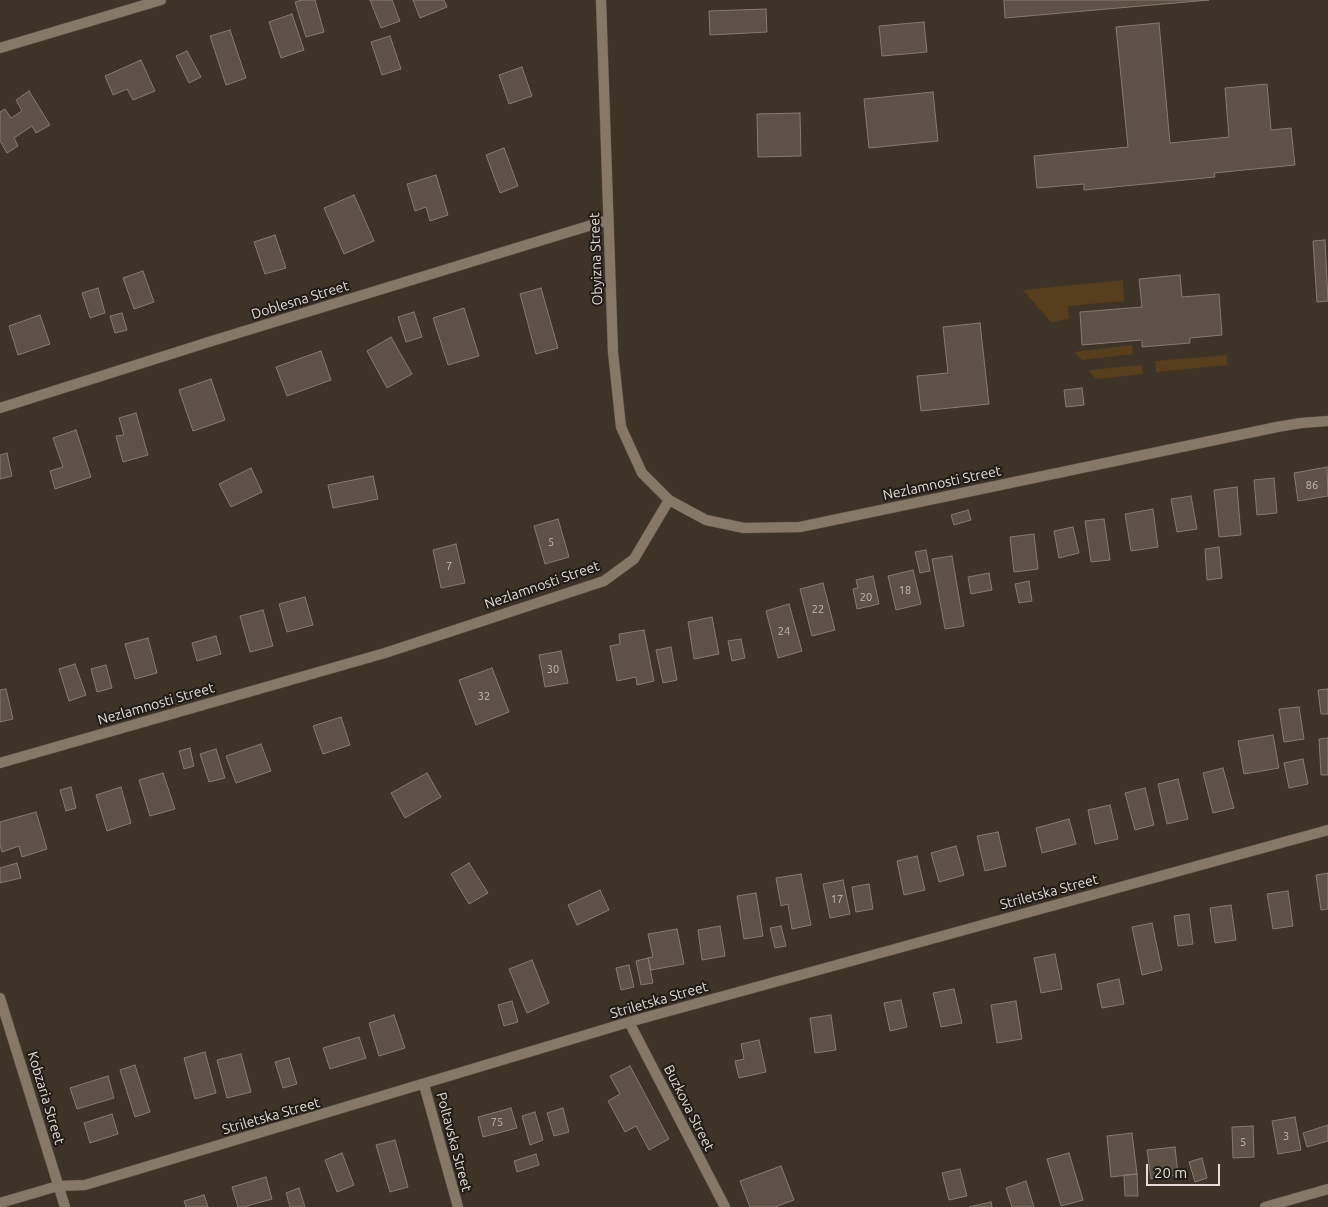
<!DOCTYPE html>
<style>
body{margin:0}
#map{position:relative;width:1328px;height:1207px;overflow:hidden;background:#3d3327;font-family:Ubuntu,sans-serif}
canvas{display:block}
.scale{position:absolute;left:1146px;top:1164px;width:74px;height:22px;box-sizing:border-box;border:2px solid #e4ded6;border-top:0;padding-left:6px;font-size:15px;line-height:18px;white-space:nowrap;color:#e4ded6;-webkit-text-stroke:4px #201b16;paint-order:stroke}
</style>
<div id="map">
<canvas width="1328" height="1207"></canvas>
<div class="scale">20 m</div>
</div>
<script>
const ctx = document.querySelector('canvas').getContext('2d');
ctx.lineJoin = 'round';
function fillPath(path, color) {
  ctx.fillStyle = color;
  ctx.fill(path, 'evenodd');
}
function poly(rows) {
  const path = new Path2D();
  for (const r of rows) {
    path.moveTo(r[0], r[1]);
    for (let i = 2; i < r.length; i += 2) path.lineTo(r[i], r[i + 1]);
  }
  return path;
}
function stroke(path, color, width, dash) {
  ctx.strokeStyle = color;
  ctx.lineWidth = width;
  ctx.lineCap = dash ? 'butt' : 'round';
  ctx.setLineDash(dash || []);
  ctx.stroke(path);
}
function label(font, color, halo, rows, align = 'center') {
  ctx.font = font + ' Ubuntu,sans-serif';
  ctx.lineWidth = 4;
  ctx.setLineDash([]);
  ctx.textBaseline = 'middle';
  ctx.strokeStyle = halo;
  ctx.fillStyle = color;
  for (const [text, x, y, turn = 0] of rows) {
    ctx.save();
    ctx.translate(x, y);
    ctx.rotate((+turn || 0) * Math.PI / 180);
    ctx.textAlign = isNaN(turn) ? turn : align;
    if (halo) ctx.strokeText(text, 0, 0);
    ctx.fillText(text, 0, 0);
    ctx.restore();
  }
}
fillPath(poly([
 [1123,280,1124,301,1068,306,1069,319,1051,322,1023,290],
 [1132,345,1133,354,1082,360,1074,352],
 [1227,355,1227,365,1156,372,1155,361],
 [1142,365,1143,374,1096,379,1088,370]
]), '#573e1c');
const building = poly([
 [302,0,315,0,324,32,306,37,295,2,302,0],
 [370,0,392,0,400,21,381,28,370,0],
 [413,0,444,0,447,7,420,18,413,0],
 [1004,0,1209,0,1005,18,1004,0],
 [766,9,767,32,710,35,709,11,766,9],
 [292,14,304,50,281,58,269,22,292,14],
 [924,22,927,52,882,56,879,26,924,22],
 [1159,23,1170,143,1229,137,1225,88,1267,84,1271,130,1291,128,1295,165,1214,173,1215,177,1084,190,1084,184,1037,188,1034,156,1128,147,1116,27,1159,23],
 [230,30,246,78,226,85,210,36,230,30],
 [390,36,401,69,382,75,371,42,390,36],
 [187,51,201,77,189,83,176,56,187,51],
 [141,60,155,91,133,100,127,89,113,95,105,76,141,60],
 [522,67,532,96,509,104,499,75,522,67],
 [29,91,50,125,36,133,32,126,14,138,18,146,7,153,0,141,0,112,5,109,11,118,22,111,16,100,29,91],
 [933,92,938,141,869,148,864,99,933,92],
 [800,113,801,156,758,157,757,114,800,113],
 [504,148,518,186,500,193,486,155,504,148],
 [436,175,448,215,430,221,426,207,415,211,407,184,436,175],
 [354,195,374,241,344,254,324,208,354,195],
 [275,235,286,268,265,274,254,242,275,235],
 [1325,240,1328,301,1317,302,1313,241,1325,240],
 [143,271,154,302,134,309,123,278,143,271],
 [1180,275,1182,297,1219,294,1222,335,1190,338,1190,343,1142,347,1142,340,1082,345,1080,312,1142,307,1139,279,1180,275],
 [98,288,105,313,90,318,82,293,98,288],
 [541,288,558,348,536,354,520,294,541,288],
 [464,308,479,356,448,365,433,318,464,308],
 [414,312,422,337,406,342,398,317,414,312],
 [122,313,127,330,115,333,110,316,122,313],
 [40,315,50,344,18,355,9,326,40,315],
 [980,323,989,404,921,411,917,376,948,373,943,327,980,323],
 [391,337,412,374,387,388,367,351,391,337],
 [321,351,331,380,287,396,276,367,321,351],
 [211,379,225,420,193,431,179,390,211,379],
 [1082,388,1084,405,1066,407,1064,390,1082,388],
 [136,413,148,455,123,462,116,436,124,435,119,418,136,413],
 [76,430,91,477,55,489,50,471,63,467,53,438,76,430],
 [7,453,12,476,0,479,0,455,7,453],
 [1327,467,1328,496,1298,501,1294,473,1327,467],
 [251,468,262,492,231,507,219,484,251,468],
 [373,476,378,499,333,508,328,485,373,476],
 [1274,478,1277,513,1257,515,1254,480,1274,478],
 [1237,487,1241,535,1219,537,1214,490,1237,487],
 [1191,496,1197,529,1177,532,1171,499,1191,496],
 [1153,509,1158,547,1131,551,1125,514,1153,509],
 [968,510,971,520,954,525,951,515,968,510],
 [558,519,569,557,545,564,534,526,558,519],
 [1104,519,1110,560,1091,562,1085,521,1104,519],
 [1073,527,1079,553,1059,558,1054,531,1073,527],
 [1034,534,1038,569,1014,572,1010,537,1034,534],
 [456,544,465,583,441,588,433,550,456,544],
 [1219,547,1222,578,1207,580,1205,549,1219,547],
 [926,550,930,571,920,573,915,552,926,550],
 [952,556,964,626,945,629,932,559,952,556],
 [913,570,921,604,896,610,888,576,913,570],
 [989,573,992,590,971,594,968,577,989,573],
 [873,576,879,604,857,609,853,589,858,588,856,580,873,576],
 [1029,581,1032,601,1019,603,1015,584,1029,581],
 [823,583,835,630,812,636,800,589,823,583],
 [305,597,313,625,287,632,279,604,305,597],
 [789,604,802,651,778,658,766,611,789,604],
 [263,610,273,646,250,652,240,616,263,610],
 [712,617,719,654,694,659,688,622,712,617],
 [644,630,654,681,637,685,636,677,617,681,610,646,620,644,619,634,644,630],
 [216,636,221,654,197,661,192,643,216,636],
 [148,638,157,673,135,679,125,644,148,638],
 [741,639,745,658,732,661,728,641,741,639],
 [671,647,677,680,663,683,656,650,671,647],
 [561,651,568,683,545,687,539,655,561,651],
 [75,664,86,695,69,701,59,669,75,664],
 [106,665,112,688,97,692,91,669,106,665],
 [492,668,509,712,476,725,459,680,492,668],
 [6,689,13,719,0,722,0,690,6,689],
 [1328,689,1328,714,1321,714,1318,690,1328,689],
 [1299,707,1304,739,1284,742,1279,709,1299,707],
 [341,717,350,745,323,754,313,726,341,717],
 [1273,735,1279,768,1244,774,1238,741,1273,735],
 [1328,738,1328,775,1321,775,1319,739,1328,738],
 [261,744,271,771,236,783,226,756,261,744],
 [190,748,194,766,184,769,179,751,190,748],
 [216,749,225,778,209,782,200,754,216,749],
 [1303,759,1308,784,1289,788,1284,763,1303,759],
 [1223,768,1234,808,1213,813,1203,773,1223,768],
 [163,773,175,809,150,816,139,780,163,773],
 [427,773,441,797,405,818,391,793,427,773],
 [1178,779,1188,819,1167,824,1158,784,1178,779],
 [71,787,76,808,66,811,60,790,71,787],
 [121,787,131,823,107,831,96,795,121,787],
 [1145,788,1154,825,1135,830,1125,793,1145,788],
 [1110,805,1118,839,1095,844,1088,810,1110,805],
 [36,812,47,849,22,857,19,846,2,852,0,845,0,822,36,812],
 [1069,819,1076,844,1042,853,1036,828,1069,819],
 [998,832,1006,866,985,871,977,836,998,832],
 [956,846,964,875,939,882,931,853,956,846],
 [917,856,925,890,904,895,897,861,917,856],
 [17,863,21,878,0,883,0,868,17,863],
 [469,863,488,893,469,904,451,874,469,863],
 [1328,873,1328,909,1321,910,1316,875,1328,873],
 [801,874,811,925,792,929,788,904,781,906,776,878,801,874],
 [843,880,850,914,830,918,823,884,843,880],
 [869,884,873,909,856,912,852,887,869,884],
 [600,890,609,910,577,925,568,905,600,890],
 [1288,891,1293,926,1273,929,1267,894,1288,891],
 [756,893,763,936,744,939,737,896,756,893],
 [1231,905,1236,940,1215,943,1210,908,1231,905],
 [1189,914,1193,944,1178,946,1174,916,1189,914],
 [1152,923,1162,970,1142,975,1132,927,1152,923],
 [720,926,725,956,702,960,698,930,720,926],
 [781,926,786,946,775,948,770,928,781,926],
 [677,929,684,964,651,970,648,958,653,957,648,934,677,929],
 [1055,954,1062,989,1041,993,1034,958,1055,954],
 [648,958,653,983,641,985,636,961,648,958],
 [532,960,549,1003,527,1013,509,969,532,960],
 [629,965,634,987,621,990,616,968,629,965],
 [1119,979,1124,1004,1102,1008,1097,984,1119,979],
 [954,989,962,1023,941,1027,933,993,954,989],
 [901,1000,907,1027,890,1031,884,1003,901,1000],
 [512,1001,518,1022,504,1026,498,1005,512,1001],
 [1016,1001,1022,1039,997,1043,991,1005,1016,1001],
 [394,1015,405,1048,379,1056,369,1023,394,1015],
 [831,1015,836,1050,815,1053,810,1018,831,1015],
 [359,1037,366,1058,330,1069,323,1048,359,1037],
 [759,1040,766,1072,739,1078,735,1061,744,1059,741,1044,759,1040],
 [205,1052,216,1093,195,1099,184,1058,205,1052],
 [241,1054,251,1092,227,1098,217,1060,241,1054],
 [289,1058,297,1084,283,1088,275,1062,289,1058],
 [135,1065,150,1112,135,1117,120,1070,135,1065],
 [630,1066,669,1139,649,1150,636,1126,625,1132,608,1101,620,1094,610,1076,630,1066],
 [108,1076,114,1098,77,1109,70,1088,108,1076],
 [511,1108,517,1128,483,1137,478,1117,511,1108],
 [563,1108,569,1132,554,1136,547,1113,563,1108],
 [535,1112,543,1140,530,1145,522,1116,535,1112],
 [112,1114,118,1134,90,1143,84,1123,112,1114],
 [1295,1117,1301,1150,1278,1154,1272,1121,1295,1117],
 [1328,1125,1328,1141,1307,1147,1303,1133,1328,1125],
 [1253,1126,1254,1157,1233,1158,1232,1127,1253,1126],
 [1132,1133,1137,1174,1111,1177,1107,1136,1132,1133],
 [395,1140,408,1187,390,1192,376,1145,395,1140],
 [1175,1147,1178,1175,1151,1179,1147,1150,1175,1147],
 [342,1153,354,1185,337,1192,325,1160,342,1153],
 [1069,1153,1083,1200,1061,1206,1047,1159,1069,1153],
 [536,1154,539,1165,517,1172,514,1161,536,1154],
 [1202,1158,1207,1178,1195,1182,1189,1162,1202,1158],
 [781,1166,794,1200,775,1207,750,1207,740,1181,781,1166],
 [960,1169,967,1196,949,1200,942,1173,960,1169],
 [1137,1174,1138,1196,1125,1196,1124,1175,1137,1174],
 [266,1177,272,1199,243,1207,238,1207,232,1187,266,1177],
 [1026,1181,1034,1207,1012,1207,1006,1188,1026,1181],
 [299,1188,305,1207,290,1207,286,1193,299,1188],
 [204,1195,208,1207,186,1207,184,1201,204,1195],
 [991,1202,992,1207,969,1207,991,1202]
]);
fillPath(building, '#5d5245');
stroke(building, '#867b6d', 1);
const minor = poly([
 [601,0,613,352,621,427,642,473,669,500],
 [0,48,161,0],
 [0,408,212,341,608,220],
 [0,763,385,653,604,581,634,559,669,500,706,520,744,528,800,527,1277,427,1301,423,1328,421],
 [0,998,65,1207],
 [629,1022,725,1207],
 [424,1085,458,1207],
 [0,1203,58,1186,85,1185,629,1022,1328,830],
 [1265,1207,1328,1189]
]);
stroke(minor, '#5b5246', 11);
stroke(minor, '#867867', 10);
label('11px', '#c2bbb2', null, [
 ["86",1312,485],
 ["5",551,542],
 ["7",449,566],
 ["18",905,590],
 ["20",866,597],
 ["22",818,609],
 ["24",784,631],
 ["30",553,669],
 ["32",484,696],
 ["17",837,899],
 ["75",497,1122],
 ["3",1286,1136],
 ["5",1243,1142]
]);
label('14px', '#e4ded6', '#201b16', [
 ["Obyizna Street",596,259,-92],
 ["Doblesna Street",300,300,-17],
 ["Nezlamnosti Street",942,483,-12],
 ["Nezlamnosti Street",542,585,-19],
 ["Nezlamnosti Street",156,704,-16],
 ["Striletska Street",1049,892,-15],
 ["Striletska Street",659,1000,-16],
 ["Kobzaria Street",46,1098,73],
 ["Buzkova Street",689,1108,63],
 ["Striletska Street",271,1116,-16],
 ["Poltavska Street",454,1142,75]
]);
</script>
